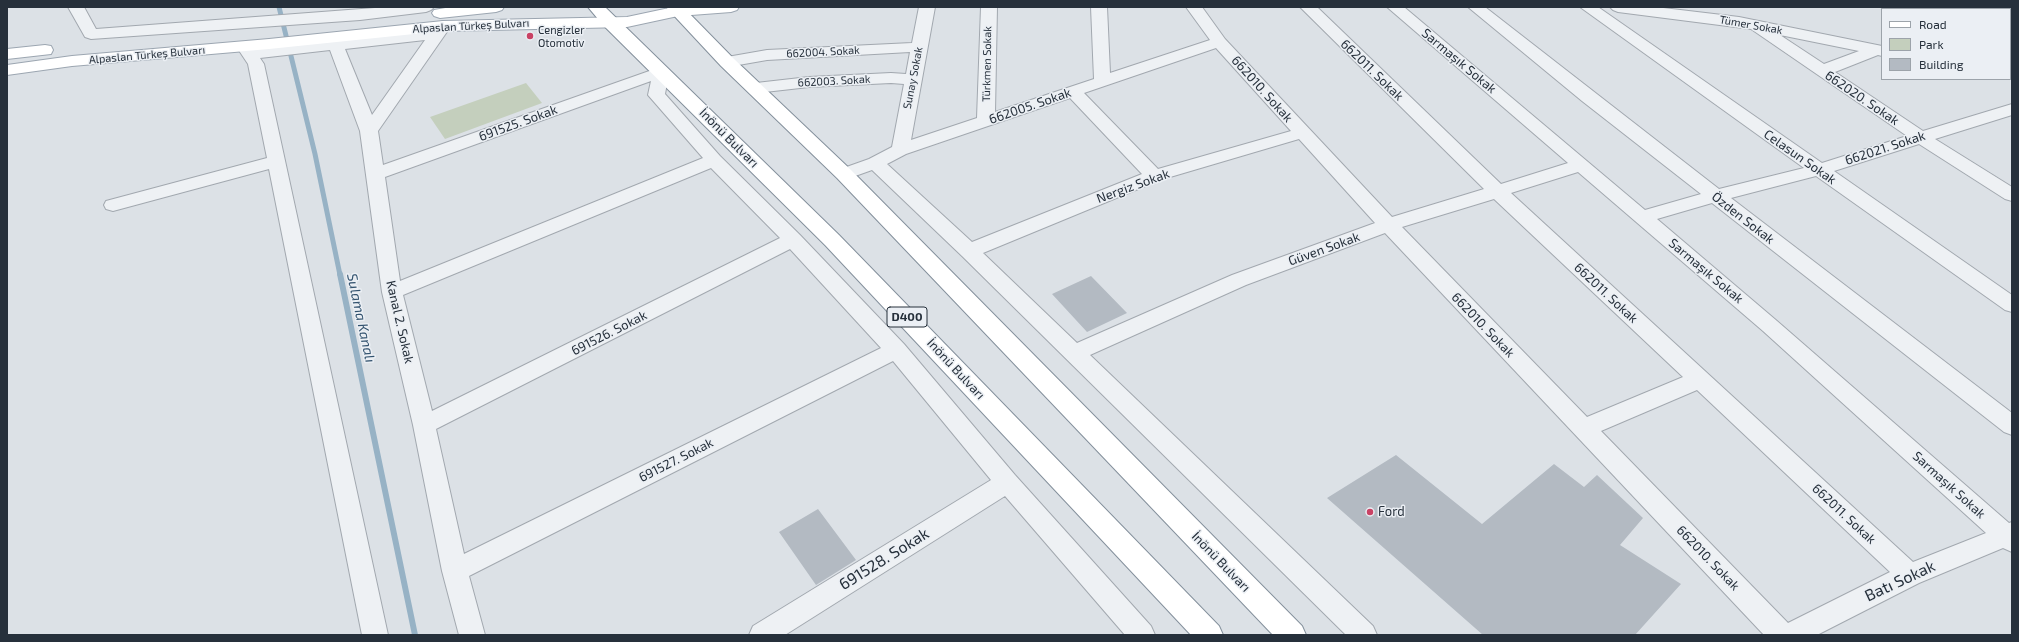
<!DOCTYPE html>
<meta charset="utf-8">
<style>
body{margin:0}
#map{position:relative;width:2019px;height:642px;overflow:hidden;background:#dce1e6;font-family:"Exo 2",sans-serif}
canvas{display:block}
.frame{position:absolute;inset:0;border:8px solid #26303b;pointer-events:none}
.legend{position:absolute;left:1881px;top:8px;width:130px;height:72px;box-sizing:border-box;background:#ebeff4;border:1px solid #9ca3aa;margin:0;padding:5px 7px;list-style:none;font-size:12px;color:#26303b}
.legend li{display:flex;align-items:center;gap:8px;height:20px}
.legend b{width:20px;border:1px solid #9ca3aa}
</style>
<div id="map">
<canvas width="2019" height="642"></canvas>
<div class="frame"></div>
<ul class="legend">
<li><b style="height:5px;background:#fff"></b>Road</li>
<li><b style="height:11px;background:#c4cfbd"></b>Park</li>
<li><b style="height:11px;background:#b3bac2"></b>Building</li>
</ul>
</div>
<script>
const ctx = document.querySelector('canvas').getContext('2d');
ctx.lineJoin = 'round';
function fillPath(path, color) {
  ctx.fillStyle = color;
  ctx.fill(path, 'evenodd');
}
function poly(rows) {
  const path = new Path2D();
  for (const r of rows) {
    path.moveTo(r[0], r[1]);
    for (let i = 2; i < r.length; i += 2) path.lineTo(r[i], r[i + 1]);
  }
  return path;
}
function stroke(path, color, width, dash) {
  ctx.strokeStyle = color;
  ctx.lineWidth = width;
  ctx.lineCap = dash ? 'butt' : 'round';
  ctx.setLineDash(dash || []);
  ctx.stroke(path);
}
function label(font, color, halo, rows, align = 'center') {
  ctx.font = font + ' "Exo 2",sans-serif';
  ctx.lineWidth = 3;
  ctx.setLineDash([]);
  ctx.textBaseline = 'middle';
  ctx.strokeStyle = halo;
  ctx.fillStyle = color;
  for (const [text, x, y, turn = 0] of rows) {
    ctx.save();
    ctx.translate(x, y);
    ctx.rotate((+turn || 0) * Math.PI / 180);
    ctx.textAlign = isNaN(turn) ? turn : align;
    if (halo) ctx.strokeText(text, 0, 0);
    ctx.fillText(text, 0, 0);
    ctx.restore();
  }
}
fillPath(poly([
 [526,83,542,103,445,139,430,117]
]), '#c4cfbd');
stroke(poly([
 [279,7,315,154,340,275]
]), '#97b2c5', 5);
stroke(poly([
 [340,274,415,635]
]), '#97b2c5', 6);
fillPath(poly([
 [1091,276,1127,313,1087,332,1052,294],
 [1396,455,1482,524,1554,464,1584,487,1597,475,1643,518,1620,545,1681,584,1635,635,1483,635,1327,498],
 [818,509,856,560,816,585,779,532]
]), '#b3bac2');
const minor = poly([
 [68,7,84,7,96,29,388,7,434,7,431,10,426,12,360,20,91,39,85,37,68,7],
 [919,7,935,7,911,140,977,118,981,7,997,7,995,112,1094,79,1091,7,1107,7,1110,73,1210,40,1186,7,1202,7,1225,39,1392,217,1484,189,1300,7,1317,7,1501,184,1568,163,1387,7,1404,7,1645,210,1701,194,1582,101,1468,7,1485,7,1719,189,1804,168,1580,7,1598,7,1822,163,1907,136,1751,29,1618,12,1613,10,1610,7,1655,7,1739,17,1882,46,1882,56,1878,55,1835,72,1923,131,2012,104,2012,115,1935,139,2012,187,2012,201,2005,199,1919,144,1834,171,2012,295,2012,312,2005,310,1816,176,1731,198,2012,413,2012,435,2004,432,1712,203,1657,219,1777,321,2009,523,2012,522,2012,552,2003,548,1919,583,1817,635,1764,635,1385,233,1246,285,1090,355,1373,626,1377,635,1346,635,962,256,872,170,844,180,838,178,835,174,838,170,869,159,892,147,904,84,891,83,809,87,756,93,750,92,748,88,750,84,756,83,809,77,891,73,906,74,910,52,767,60,727,67,721,65,719,62,721,59,727,57,767,50,912,43,919,7],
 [1780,35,1859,51,1824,64,1780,35],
 [1216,48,1291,131,1158,169,1084,93,1216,48],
 [1070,98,1142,174,972,242,887,164,906,154,1070,98],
 [1299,139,1375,223,1232,275,1077,343,983,253,1160,180,1299,139],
 [1578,172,1763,331,1986,533,1913,562,1511,193,1578,172],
 [1494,199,1683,377,1587,417,1402,227,1494,199],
 [1697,390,1890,572,1788,623,1601,431,1697,390],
 [1942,7,1961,7,1963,9,1944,9,1942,7],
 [443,21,449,23,451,26,378,131,383,165,655,69,661,67,667,69,669,72,665,94,720,156,800,235,904,344,1015,475,1151,626,1155,635,1125,635,1005,496,785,635,749,635,753,626,991,480,893,361,469,576,485,635,459,635,442,571,413,425,382,292,360,131,330,50,260,58,264,64,388,635,362,635,269,169,113,211,106,209,104,205,106,201,267,158,248,64,236,46,238,43,250,43,254,49,432,30,437,23,443,21],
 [425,40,372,115,345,49,425,40],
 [651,81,648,95,703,158,400,281,385,177,651,81],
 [711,168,780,238,432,411,403,295,711,168],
 [790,249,881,348,464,554,436,429,790,249],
 [2010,27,2012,28,2012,38,2010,37,2010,27],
 [2012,61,2012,71,2010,72,2010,62,2012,61]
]);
const major = poly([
 [451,7,504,7,502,10,496,12,440,18,434,16,432,13,434,10,451,7],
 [674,7,739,7,737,10,731,12,678,16,627,27,443,31,269,49,72,66,7,75,7,65,72,56,269,39,443,21,627,17,674,7],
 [45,45,51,46,53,50,51,54,7,59,7,49,45,45]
]);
const highway = poly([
 [588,7,605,7,839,235,1219,626,1223,635,1191,635,825,245,603,25,588,7],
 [666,7,683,7,733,58,851,170,1302,626,1306,635,1273,635,837,178,721,66,666,7]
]);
stroke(minor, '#a2a8af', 2);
stroke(major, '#9ca6b1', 2);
stroke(highway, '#84909c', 2);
fillPath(minor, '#eef1f4');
fillPath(major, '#fff');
fillPath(highway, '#fff');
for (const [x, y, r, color] of [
 [530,36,4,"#c94264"],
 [1370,512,4,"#c94264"]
]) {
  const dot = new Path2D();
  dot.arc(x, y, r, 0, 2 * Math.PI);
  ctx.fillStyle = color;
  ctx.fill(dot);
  stroke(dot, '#ebeff4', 1.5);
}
label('11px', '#26303b', '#ebeff4', [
 ["Tümer Sokak",1751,25,10],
 ["Alpaslan Türkeş Bulvarı",471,26,-3],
 ["662004. Sokak",823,52,-3],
 ["Alpaslan Türkeş Bulvarı",147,55,-5],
 ["Türkmen Sokak",987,64,-89],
 ["Sunay Sokak",913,78,-79],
 ["662003. Sokak",834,81,-3]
]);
label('11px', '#26303b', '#ebeff4', [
 ["Cengizler",538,30],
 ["Otomotiv",538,43]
], 'left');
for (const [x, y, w] of [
 [907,317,40]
]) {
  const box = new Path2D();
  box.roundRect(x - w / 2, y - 10, w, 20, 3);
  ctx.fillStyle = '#ebeff4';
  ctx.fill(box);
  stroke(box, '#26303b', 1);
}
label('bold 12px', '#26303b', null, [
 ["D400",907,317]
]);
label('13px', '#26303b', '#ebeff4', [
 ["Sarmaşık Sokak",1459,61,40],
 ["662011. Sokak",1372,70,44],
 ["662010. Sokak",1262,89,48],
 ["662020. Sokak",1862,98,34],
 ["662005. Sokak",1030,106,-19],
 ["691525. Sokak",518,123,-20],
 ["İnönü Bulvarı",729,138,45],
 ["662021. Sokak",1885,148,-18],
 ["Celasun Sokak",1800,157,35],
 ["Nergiz Sokak",1133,186,-20],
 ["Özden Sokak",1743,218,38],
 ["Güven Sokak",1324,249,-20],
 ["Sarmaşık Sokak",1706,271,40],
 ["662011. Sokak",1606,293,43],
 ["Kanal 2. Sokak",400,322,77],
 ["662010. Sokak",1483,325,46],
 ["691526. Sokak",609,333,-27],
 ["İnönü Bulvarı",956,369,47],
 ["691527. Sokak",676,460,-27],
 ["Sarmaşık Sokak",1949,485,42],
 ["662011. Sokak",1844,514,43],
 ["662010. Sokak",1708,558,46],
 ["İnönü Bulvarı",1221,562,46]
]);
label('13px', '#26303b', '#ebeff4', [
 ["Ford",1378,512]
], 'left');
label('italic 14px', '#32526e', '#ebeff4', [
 ["Sulama Kanalı",361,318,78]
]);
label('16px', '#26303b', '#ebeff4', [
 ["691528. Sokak",884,559,-32],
 ["Batı Sokak",1900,581,-25]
]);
</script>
